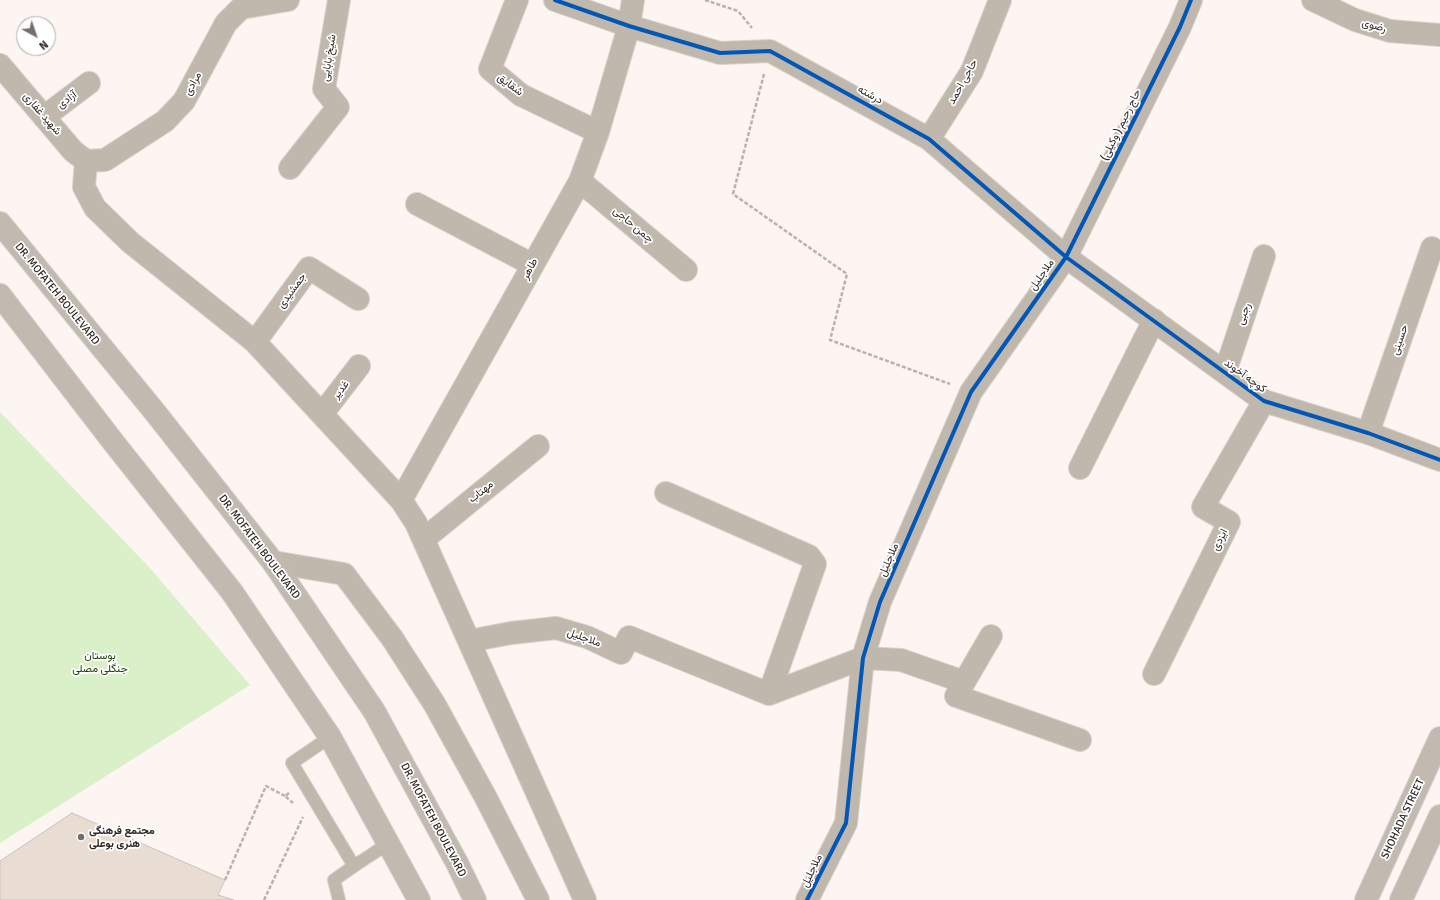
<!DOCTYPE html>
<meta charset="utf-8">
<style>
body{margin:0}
#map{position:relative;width:1440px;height:900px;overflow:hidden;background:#fcf5f2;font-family:Signika,sans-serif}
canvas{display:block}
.north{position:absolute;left:16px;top:16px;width:40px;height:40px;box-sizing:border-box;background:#fff;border:1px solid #aba8a7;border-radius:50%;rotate:140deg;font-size:11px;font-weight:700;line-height:16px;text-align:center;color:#2c2623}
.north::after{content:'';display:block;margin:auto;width:14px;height:18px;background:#756e6b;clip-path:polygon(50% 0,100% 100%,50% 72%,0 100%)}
</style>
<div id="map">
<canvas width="1440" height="900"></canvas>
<div class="north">N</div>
</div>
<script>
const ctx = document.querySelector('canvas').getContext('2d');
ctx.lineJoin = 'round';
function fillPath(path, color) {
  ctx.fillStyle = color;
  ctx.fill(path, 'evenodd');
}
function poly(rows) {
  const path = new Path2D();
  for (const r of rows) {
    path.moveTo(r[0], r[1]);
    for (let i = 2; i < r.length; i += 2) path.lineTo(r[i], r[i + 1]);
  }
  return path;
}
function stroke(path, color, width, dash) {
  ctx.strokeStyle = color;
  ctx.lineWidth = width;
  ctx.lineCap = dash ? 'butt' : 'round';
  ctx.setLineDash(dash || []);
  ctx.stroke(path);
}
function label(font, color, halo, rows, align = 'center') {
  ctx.font = font + ' Signika,Vazirmatn,sans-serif';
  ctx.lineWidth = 3.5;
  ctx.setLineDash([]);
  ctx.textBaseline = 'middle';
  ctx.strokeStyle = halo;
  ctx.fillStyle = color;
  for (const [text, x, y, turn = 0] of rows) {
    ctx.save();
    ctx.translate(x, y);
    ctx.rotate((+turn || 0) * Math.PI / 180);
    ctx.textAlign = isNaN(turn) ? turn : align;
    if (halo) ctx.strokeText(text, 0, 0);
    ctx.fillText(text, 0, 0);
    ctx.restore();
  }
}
fillPath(poly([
 [0,412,150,568,250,685,0,843]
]), '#d9f0c9');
const building = poly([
 [72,813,225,880,218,895,234,900,0,900,0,861,72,813]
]);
fillPath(building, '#e8dcd3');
stroke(building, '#c9c3c0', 1);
const service = poly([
 [330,737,292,763,354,866,334,880,339,900],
 [354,866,389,843]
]);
const minor = poly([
 [517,0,490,69,521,95,598,132],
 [555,0,629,26,720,53,770,51,929,139,1066,257,1264,401,1368,433,1440,460],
 [1313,0,1355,20,1390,31,1440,35],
 [0,65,73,151,86,161],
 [44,117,89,83],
 [929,139,972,71,1000,0],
 [86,161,84,187,95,208,130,242,255,342,401,500,416,523,585,900],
 [86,161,105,160,165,121,184,101,226,23,241,8,288,0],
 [290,168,338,107,324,89,339,0],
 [580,181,686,270],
 [417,204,533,265],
 [255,342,309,268,358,299],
 [1225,372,1264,256],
 [322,414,359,366],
 [1368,433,1432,248],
 [1080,468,1154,320],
 [666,493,809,556,815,564,769,694],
 [401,500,580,181,598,132,629,26,633,0],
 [424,539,538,446],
 [273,562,344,574,392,638,435,705,486,798,538,900],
 [991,636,956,696,1080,740],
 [469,641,511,633,556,628,587,637,621,653,629,637,769,694,863,658,901,660,964,682],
 [1154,674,1229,522,1203,507,1264,401],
 [807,900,846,823,863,658,880,602,971,392,1066,257,1180,27,1191,0]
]);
const primary = poly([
 [0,223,154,411,273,562,374,711,457,863,475,900],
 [0,295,114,443,232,592,330,737,419,900],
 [1366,900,1440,738],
 [1401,900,1440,816]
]);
stroke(service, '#d6d1ce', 14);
stroke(minor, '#d6d1ce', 24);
stroke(primary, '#d6d1ce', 24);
stroke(poly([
 [705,0,738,11,752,28],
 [764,74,733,194,847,274,830,340,950,384],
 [289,793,285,796,293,803],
 [225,880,266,786,285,796],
 [264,900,303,817]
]), '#b9b3ab', 2.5, [4, 2]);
stroke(service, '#c0b8ad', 12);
stroke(minor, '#c0b8ad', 22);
stroke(primary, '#c2bab0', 22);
stroke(poly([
 [555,0,629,26,720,53,770,51,929,139,1066,257,1264,401,1368,433,1440,460],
 [807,900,846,823,863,658,880,602,971,392,1066,257,1180,27,1191,0]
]), '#0057b8', 4);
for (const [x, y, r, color] of [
 [81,837,4,"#756e6b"]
]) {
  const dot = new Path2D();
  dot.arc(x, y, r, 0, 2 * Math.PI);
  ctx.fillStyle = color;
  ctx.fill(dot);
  stroke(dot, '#fff', 1.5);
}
label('11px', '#2c2623', '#fff', [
 ["رضوی",1374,26,16],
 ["شیخ بابایی",329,58,-81],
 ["حاجی احمد",963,82,-61],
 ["مرادی",193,84,-62],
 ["شقایق",510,85,37],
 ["درشته",870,95,29],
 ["آزادی",67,100,-37],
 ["شهید غفاری",42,114,49],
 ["حاج رحیم ( وکیلی)",1121,125,-64],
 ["چمن حاجی",633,225,40],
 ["طاهر",530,269,-61],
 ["ملاجلیل",1042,275,-55],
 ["جمشیدی",292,291,-54],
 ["DR. MOFATEH BOULEVARD",57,294,51],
 ["رجبی",1244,314,-71],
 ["حسینی",1400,340,-71],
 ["کوچه آخوند",1245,376,36],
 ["غدیر",341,390,-52],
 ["مهتاب",481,492,-39],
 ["ایزدی",1220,540,-64],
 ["DR. MOFATEH BOULEVARD",259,547,53],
 ["ملاجلیل",889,560,-67],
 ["ملاجلیل",584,638,20],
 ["SHOHADA STREET",1403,819,-65],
 ["DR. MOFATEH BOULEVARD",433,820,62],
 ["ملاجلیل",812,871,-64]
]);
label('11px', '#193c00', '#fff', [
 ["بوستان",100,656],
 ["جنگلی مصلی",100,669]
]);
label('bold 11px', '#2c2623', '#fff', [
 ["مجتمع فرهنگی",89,831],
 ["هنری بوعلی",89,844]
], 'left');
</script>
